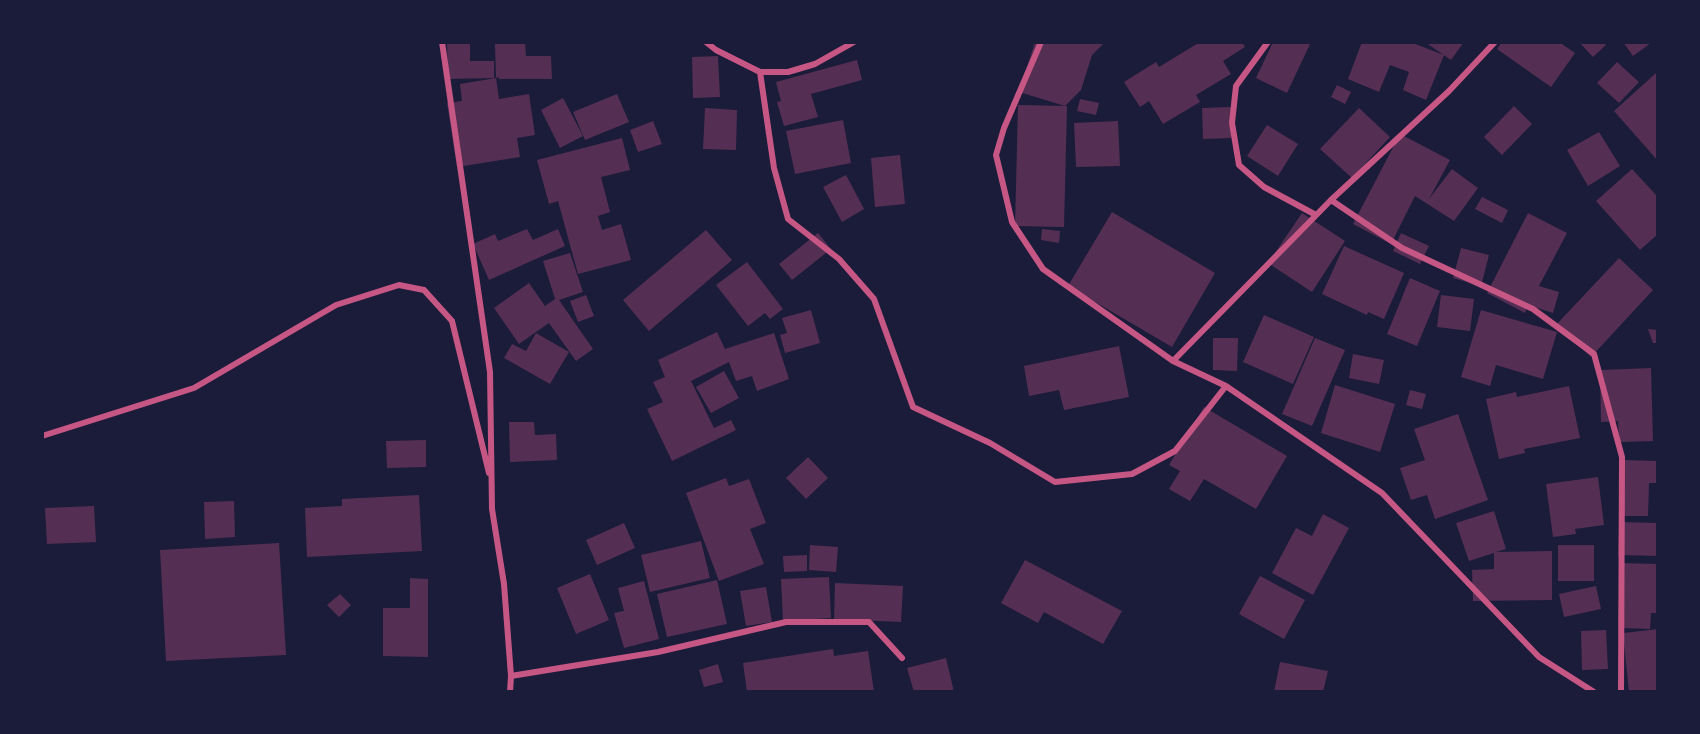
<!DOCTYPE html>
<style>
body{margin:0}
#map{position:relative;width:1700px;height:734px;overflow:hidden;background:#1b1b3a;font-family:Signika,sans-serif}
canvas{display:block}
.frame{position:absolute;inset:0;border:44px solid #1b1b3a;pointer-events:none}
</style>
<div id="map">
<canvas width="1700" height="734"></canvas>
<div class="frame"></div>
</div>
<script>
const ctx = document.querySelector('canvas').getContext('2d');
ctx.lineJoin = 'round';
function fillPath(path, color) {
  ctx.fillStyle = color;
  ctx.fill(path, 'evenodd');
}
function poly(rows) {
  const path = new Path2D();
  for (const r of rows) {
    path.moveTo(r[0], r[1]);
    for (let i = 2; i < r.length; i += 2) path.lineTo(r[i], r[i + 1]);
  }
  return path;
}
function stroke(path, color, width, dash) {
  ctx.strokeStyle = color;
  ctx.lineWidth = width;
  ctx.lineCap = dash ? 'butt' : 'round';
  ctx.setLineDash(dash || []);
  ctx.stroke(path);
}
fillPath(poly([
 [447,42,470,42,470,61,494,61,494,78,448,79],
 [1035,42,1105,42,1092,55,1081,90,1065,106,1019,92],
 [1200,42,1242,42,1245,47,1223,61,1231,74,1196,95,1200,102,1163,124,1149,101,1140,107,1124,82,1156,62,1159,67],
 [1273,42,1311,42,1287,93,1256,78],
 [1362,42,1410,42,1444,55,1426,100,1403,90,1409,72,1390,65,1379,92,1348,79],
 [1425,42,1464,42,1451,60],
 [1502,42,1559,42,1575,53,1551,87,1497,49],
 [1579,42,1603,42,1606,45,1593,57],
 [1623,42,1650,42,1651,43,1633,56],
 [525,43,526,56,551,56,552,79,499,79,499,77,496,78,495,44],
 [718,56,720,97,693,98,692,57],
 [857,60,862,80,811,94,818,117,784,126,777,102,781,101,776,82],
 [1617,62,1639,82,1619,103,1597,83],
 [1656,73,1658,75,1658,161,1614,111],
 [496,78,499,99,529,94,535,135,517,138,520,157,457,167,447,103,462,101,460,84],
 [1337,85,1351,92,1345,104,1331,97],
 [617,94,629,122,585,140,573,112],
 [563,98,583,136,560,148,541,110],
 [1080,99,1099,103,1096,115,1077,111],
 [1018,105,1067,106,1064,227,1015,226],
 [1514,106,1532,124,1502,155,1484,137],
 [1231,107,1231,138,1203,139,1202,108],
 [705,108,737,110,736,150,703,149],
 [1359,108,1390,137,1352,178,1320,149],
 [843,120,851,163,795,174,786,131],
 [653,121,662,144,638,152,630,130],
 [1118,121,1120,166,1076,167,1074,123],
 [1267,125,1298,144,1278,176,1247,156],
 [1599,132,1620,166,1588,186,1567,150],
 [1400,134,1450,160,1429,199,1452,169,1478,188,1454,221,1415,196,1391,244,1353,224],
 [622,138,630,170,601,177,610,212,598,216,602,230,621,224,631,260,578,274,558,201,549,204,537,160],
 [900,155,905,204,875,207,871,158],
 [1632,169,1658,197,1658,234,1640,250,1596,201],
 [846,175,864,209,842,222,823,187],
 [1482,197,1508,210,1502,223,1475,209],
 [1112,212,1215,273,1172,347,1068,286],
 [1302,213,1345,241,1312,292,1268,263],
 [1528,213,1567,233,1539,286,1559,292,1553,313,1528,305,1525,313,1487,293],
 [527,229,533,240,558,229,565,246,489,280,473,244,495,234,498,241],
 [1042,229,1060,231,1059,243,1041,240],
 [706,230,732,260,649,331,623,300],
 [818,233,831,249,792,280,779,264],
 [1401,233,1429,246,1420,264,1393,251],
 [1344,246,1404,273,1384,319,1368,312,1367,315,1322,294],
 [1461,248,1489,255,1481,286,1453,278],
 [570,253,583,292,559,300,593,349,576,361,549,323,519,344,494,308,529,283,545,306,555,299,543,261],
 [1619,258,1653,290,1591,357,1556,325],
 [747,262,783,309,770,319,765,313,748,326,716,285],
 [1410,278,1440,291,1417,346,1387,334],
 [586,295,594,316,578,322,570,301],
 [1441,295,1474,299,1470,331,1437,327],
 [811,310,820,343,785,353,780,335,787,333,782,318],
 [1481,310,1557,332,1543,379,1496,365,1490,386,1461,377],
 [1264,315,1314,337,1293,384,1243,362],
 [1648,329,1658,330,1658,343,1653,343],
 [717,332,725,349,774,333,789,379,757,391,752,376,736,381,729,362,691,381,714,428,731,420,736,430,672,461,647,409,663,402,653,382,665,377,658,360],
 [536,333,569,352,550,384,504,358,512,344,526,351],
 [1213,338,1238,338,1237,371,1213,370],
 [1315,338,1345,350,1312,426,1282,414],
 [1119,346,1129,397,1064,410,1059,390,1029,396,1024,366],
 [1353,354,1384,360,1379,384,1349,378],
 [1651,368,1653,441,1619,442,1618,421,1601,422,1600,370],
 [724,371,739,398,711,413,696,387],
 [1335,385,1395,404,1380,452,1321,433],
 [1569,386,1580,438,1524,449,1525,453,1499,459,1486,399,1516,392,1517,397],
 [1410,390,1426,394,1422,409,1406,405],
 [1204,407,1287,456,1256,509,1204,479,1190,501,1169,489,1180,471,1169,465],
 [1458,414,1488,500,1435,519,1427,495,1411,500,1400,468,1425,460,1414,429],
 [509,422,534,422,535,435,556,434,557,460,510,462],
 [426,440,426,467,387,468,386,441],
 [808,457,828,478,806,499,786,478],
 [1622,460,1658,461,1658,483,1649,483,1648,516,1620,516],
 [1598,477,1604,525,1575,529,1576,534,1553,537,1546,484],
 [726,478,729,486,749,479,766,523,750,529,764,564,719,581,686,493],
 [419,495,422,551,307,557,305,508,342,506,342,499],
 [234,501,235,537,205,539,204,502],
 [94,506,96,542,47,544,45,508],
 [1494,511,1506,549,1496,552,1552,551,1552,600,1473,601,1472,570,1494,569,1494,553,1469,561,1456,523],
 [1323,514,1349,528,1313,595,1272,573,1296,528,1312,536],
 [1619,522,1658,523,1658,556,1618,555],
 [624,523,635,548,597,565,586,540],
 [701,541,710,578,650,592,641,555],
 [279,543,286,655,166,661,160,550],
 [810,545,838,547,836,572,809,570],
 [1558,545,1594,545,1594,581,1558,581],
 [807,555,807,571,784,572,783,556],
 [1025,560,1122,611,1103,644,1044,612,1038,623,1001,603],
 [1620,563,1658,564,1658,613,1651,613,1650,629,1618,628],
 [590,574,609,620,576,634,557,588],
 [1260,576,1305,600,1284,639,1239,614],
 [829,577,831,618,783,621,781,579],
 [410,578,428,579,428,657,383,656,383,608,410,608],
 [717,580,727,624,667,637,657,594],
 [644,581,659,639,624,648,614,613,624,611,618,588],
 [835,583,903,586,901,622,834,619],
 [1596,586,1601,609,1564,617,1559,594],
 [766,587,772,622,746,626,740,591],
 [340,594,351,605,339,617,327,605],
 [1658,629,1658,692,1629,692,1623,633],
 [1606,630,1608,669,1582,670,1581,631],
 [833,649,834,656,868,651,874,692,747,692,743,663],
 [946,658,954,692,914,692,907,668],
 [1280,662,1328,671,1323,692,1274,692],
 [718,664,723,682,704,687,699,670]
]), '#542f53');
stroke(poly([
 [442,42,490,372,492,509,504,584,511,676,510,692],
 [706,42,716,50,760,72,788,72,815,64,854,42],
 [1041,42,1004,128,996,155,1012,222,1043,269,1173,361,1226,386],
 [1268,42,1236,86,1232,123,1239,165,1264,187,1316,215],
 [760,72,774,168,788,219,839,259,874,299,913,407,990,443,1055,482,1132,474,1175,451,1226,386,1382,493,1539,657,1594,692],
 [1331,200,1402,248,1533,309,1594,354,1622,457,1621,692],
 [1173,361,1331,200,1449,91,1495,42],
 [42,436,194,388,336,305,399,285,424,290,452,321,489,473],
 [511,676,658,652,786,622,869,622,902,658]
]), '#c65784', 6);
</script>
